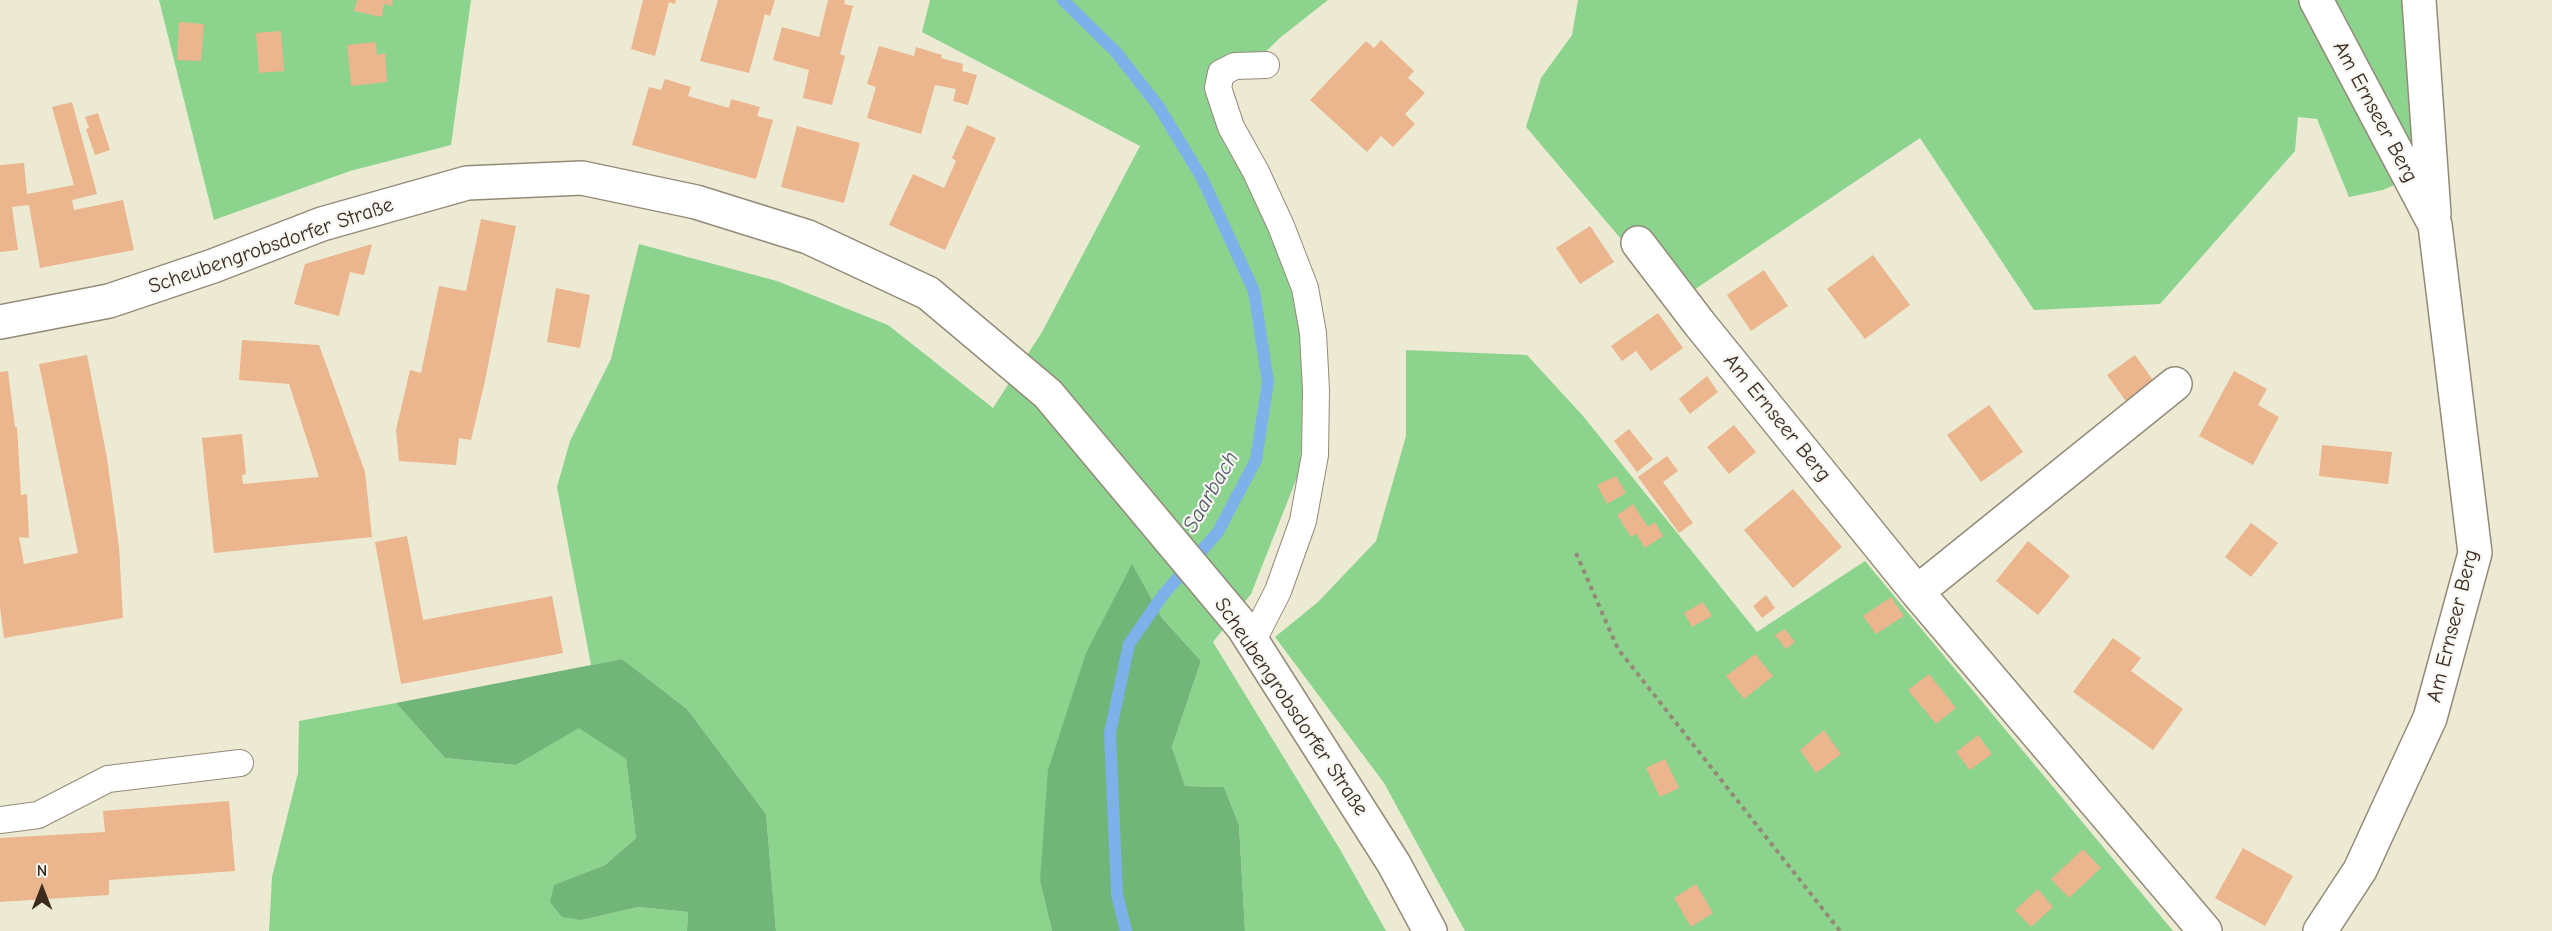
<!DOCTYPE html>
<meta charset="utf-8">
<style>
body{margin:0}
#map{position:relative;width:2552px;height:931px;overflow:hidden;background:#edead4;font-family:"Comic Neue",sans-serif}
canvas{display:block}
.north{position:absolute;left:12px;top:859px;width:60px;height:60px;-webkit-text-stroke:4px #f6f6f2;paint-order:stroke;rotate:0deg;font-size:16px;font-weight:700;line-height:24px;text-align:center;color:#3b2a1e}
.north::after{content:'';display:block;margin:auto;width:21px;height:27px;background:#3b2a1e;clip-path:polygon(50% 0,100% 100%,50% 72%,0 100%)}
</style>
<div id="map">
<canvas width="2552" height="931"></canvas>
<div class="north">N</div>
</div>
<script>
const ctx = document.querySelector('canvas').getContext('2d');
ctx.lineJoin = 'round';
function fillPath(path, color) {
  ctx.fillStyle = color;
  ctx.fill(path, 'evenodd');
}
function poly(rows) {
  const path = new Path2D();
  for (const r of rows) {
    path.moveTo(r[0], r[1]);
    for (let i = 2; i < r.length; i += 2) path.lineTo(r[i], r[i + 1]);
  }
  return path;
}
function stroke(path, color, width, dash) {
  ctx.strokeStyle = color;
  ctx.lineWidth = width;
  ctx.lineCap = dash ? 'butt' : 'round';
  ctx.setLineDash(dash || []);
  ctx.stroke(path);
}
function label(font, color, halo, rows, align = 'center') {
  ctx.font = font + ' "Comic Neue",sans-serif';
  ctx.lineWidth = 4.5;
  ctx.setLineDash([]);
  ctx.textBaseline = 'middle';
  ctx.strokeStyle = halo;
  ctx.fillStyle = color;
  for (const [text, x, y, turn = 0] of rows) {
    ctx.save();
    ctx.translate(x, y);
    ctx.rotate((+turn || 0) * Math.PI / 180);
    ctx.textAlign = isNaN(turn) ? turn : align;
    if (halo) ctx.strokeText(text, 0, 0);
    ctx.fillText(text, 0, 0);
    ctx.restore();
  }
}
fillPath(poly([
 [159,0,471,0,451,145,350,171,214,220],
 [930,0,1328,0,1281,37,1211,104,1275,230,1306,336,1300,470,1251,594,1213,642,1341,851,1386,931,1245,931,1239,825,1224,787,1185,786,1172,747,1201,661,1162,618,1132,565,1040,881,1052,931,776,931,766,814,687,709,622,659,591,665,557,487,570,441,611,359,639,244,777,281,888,325,993,408,1042,332,1140,146,922,32],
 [1578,0,2406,0,2422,173,2383,190,2349,197,2317,119,2298,117,2295,151,2160,304,2034,310,1920,138,1673,304,1621,239,1526,127,1541,78,1572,35],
 [1406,350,1527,355,1583,416,1757,632,1865,561,2173,931,1465,931,1384,783,1275,637,1318,602,1376,541,1406,436],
 [396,703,445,758,516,765,579,727,626,759,636,838,605,865,555,885,582,920,638,907,688,912,687,931,269,931,272,877,298,773,299,721]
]), '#8cd38e');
fillPath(poly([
 [1132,564,1162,618,1201,661,1172,747,1185,786,1224,787,1239,825,1245,931,1052,931,1040,881,1048,770,1086,653],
 [622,659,687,709,766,814,776,931,687,931,688,912,638,907,582,920,562,917,550,902,554,885,605,865,636,838,626,759,579,728,516,765,445,758,396,703]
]), '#71b579');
stroke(poly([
 [1063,0,1116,52,1159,107,1202,178,1254,291,1268,382,1256,460,1218,532,1163,595,1129,644,1110,733,1117,894,1126,931]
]), '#7cb1ea', 12);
fillPath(poly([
 [357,0,393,0,392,6,384,4,382,17,354,11],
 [643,0,676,0,675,4,669,2,655,56,631,49],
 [718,0,775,0,770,16,765,14,749,73,700,61],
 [828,0,845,0,844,4,853,6,840,54,845,56,832,105,803,98,809,70,773,60,782,27,819,37],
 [179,22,204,24,201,61,177,60],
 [281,31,284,71,259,73,256,33],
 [1381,40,1414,71,1408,78,1425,93,1405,114,1415,124,1393,147,1381,136,1367,152,1310,100,1366,41,1374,48],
 [376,42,377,55,385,53,387,82,351,86,347,45],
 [879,46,914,56,916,47,942,55,941,58,963,64,962,71,977,75,968,105,953,101,956,89,935,85,921,134,867,118,876,87,867,84],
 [665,79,691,87,688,96,729,108,731,99,760,107,757,116,773,120,756,179,632,145,649,87,661,90],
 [72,102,97,194,72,200,74,210,123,200,134,250,40,268,29,205,12,207,18,250,0,252,0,165,24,163,27,194,74,185,52,107],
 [98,113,110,150,95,155,86,129,89,128,85,117],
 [967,125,996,138,945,250,889,225,913,174,944,188,956,161,952,158],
 [797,126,860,143,844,203,781,187],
 [481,219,516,226,484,385,471,440,459,438,456,465,399,461,396,430,410,370,421,373,439,286,466,291],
 [1590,226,1614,262,1580,284,1556,248],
 [372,244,364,275,350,272,339,316,294,304,305,264],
 [1873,255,1910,305,1865,339,1827,289],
 [1764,270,1788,306,1751,331,1727,295],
 [556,288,590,295,580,348,547,342],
 [1658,313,1683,348,1651,371,1636,351,1622,361,1611,346],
 [242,340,319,345,365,472,372,537,214,553,202,438,242,434,246,474,242,475,243,484,319,477,289,384,239,380],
 [87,355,107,458,119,547,123,618,4,638,0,607,0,372,8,371,15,427,17,427,21,495,27,494,29,538,19,537,24,564,78,553,39,364],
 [2135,355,2158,387,2130,407,2107,375],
 [2234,371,2267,389,2258,405,2279,417,2253,465,2199,436],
 [1707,376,1718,392,1690,414,1679,399],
 [1989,405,2023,452,1981,482,1947,435],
 [1734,425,1756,452,1729,474,1707,447],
 [1629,429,1653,459,1637,472,1614,441],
 [2322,445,2392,452,2388,484,2319,476],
 [1667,456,1678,471,1663,482,1693,523,1679,533,1638,477],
 [1616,476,1626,493,1607,504,1597,485],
 [1793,489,1842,547,1793,588,1744,530],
 [1633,504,1648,527,1655,522,1663,536,1645,548,1636,534,1631,537,1617,515],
 [2251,523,2278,543,2251,577,2225,557],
 [407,536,423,620,552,596,563,653,401,684,375,542],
 [2028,541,2070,576,2038,615,1996,581],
 [1766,595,1775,608,1762,618,1753,606],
 [1891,597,1904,616,1876,634,1863,616],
 [1703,602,1712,616,1692,627,1684,613],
 [1785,629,1795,642,1786,649,1775,635],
 [2113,638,2141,658,2131,671,2183,709,2153,750,2073,692],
 [1755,654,1773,676,1744,699,1726,676],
 [1929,674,1956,708,1936,724,1908,690],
 [1824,730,1841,754,1816,773,1800,750],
 [1978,735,1992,754,1970,770,1956,752],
 [1665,759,1679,788,1660,797,1646,768],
 [229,801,235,871,109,880,109,895,0,902,0,838,105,832,103,811],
 [2243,848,2293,876,2265,926,2215,898],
 [2083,849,2101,868,2069,898,2051,879],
 [1696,884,1713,913,1691,927,1674,898],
 [2038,889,2053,907,2031,927,2015,910]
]), '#ebb58d');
const service = poly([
 [1252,642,1278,591,1303,521,1315,455,1316,390,1313,333,1305,288,1281,226,1256,172,1231,127,1218,88,1221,73,1235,66,1266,65],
 [0,820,38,815,108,779,240,763]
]);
const minor = poly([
 [2316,0,2435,225,2475,553,2430,718,2360,870,2320,931],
 [2419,0,2434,214],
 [1638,243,1699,323,1917,592,2205,931],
 [1917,592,2175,384]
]);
const secondary = poly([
 [0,322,109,301,213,266,322,224,467,183,582,178,696,202,808,237,928,293,1048,394,1243,627,1394,864,1430,931]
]);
stroke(service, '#948a79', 28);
stroke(minor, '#948a79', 36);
stroke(secondary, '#948a79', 36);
stroke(poly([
 [1576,553,1618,649,1840,931]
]), '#948a79', 4, [4.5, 4.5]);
stroke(service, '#fff', 26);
stroke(minor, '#fff', 33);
stroke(secondary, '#fff', 33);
label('21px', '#3b2a1e', '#f6f6f2', [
 ["Am Ernseer Berg",2375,112,62],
 ["Scheubengrobsdorfer Straße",271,246,-19],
 ["Am Ernseer Berg",1777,418,51],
 ["Am Ernseer Berg",2453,626,-76],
 ["Scheubengrobsdorfer Straße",1291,707,56]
]);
label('italic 22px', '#525965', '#f6f6f2', [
 ["Saarbach",1211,492,-60]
]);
</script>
